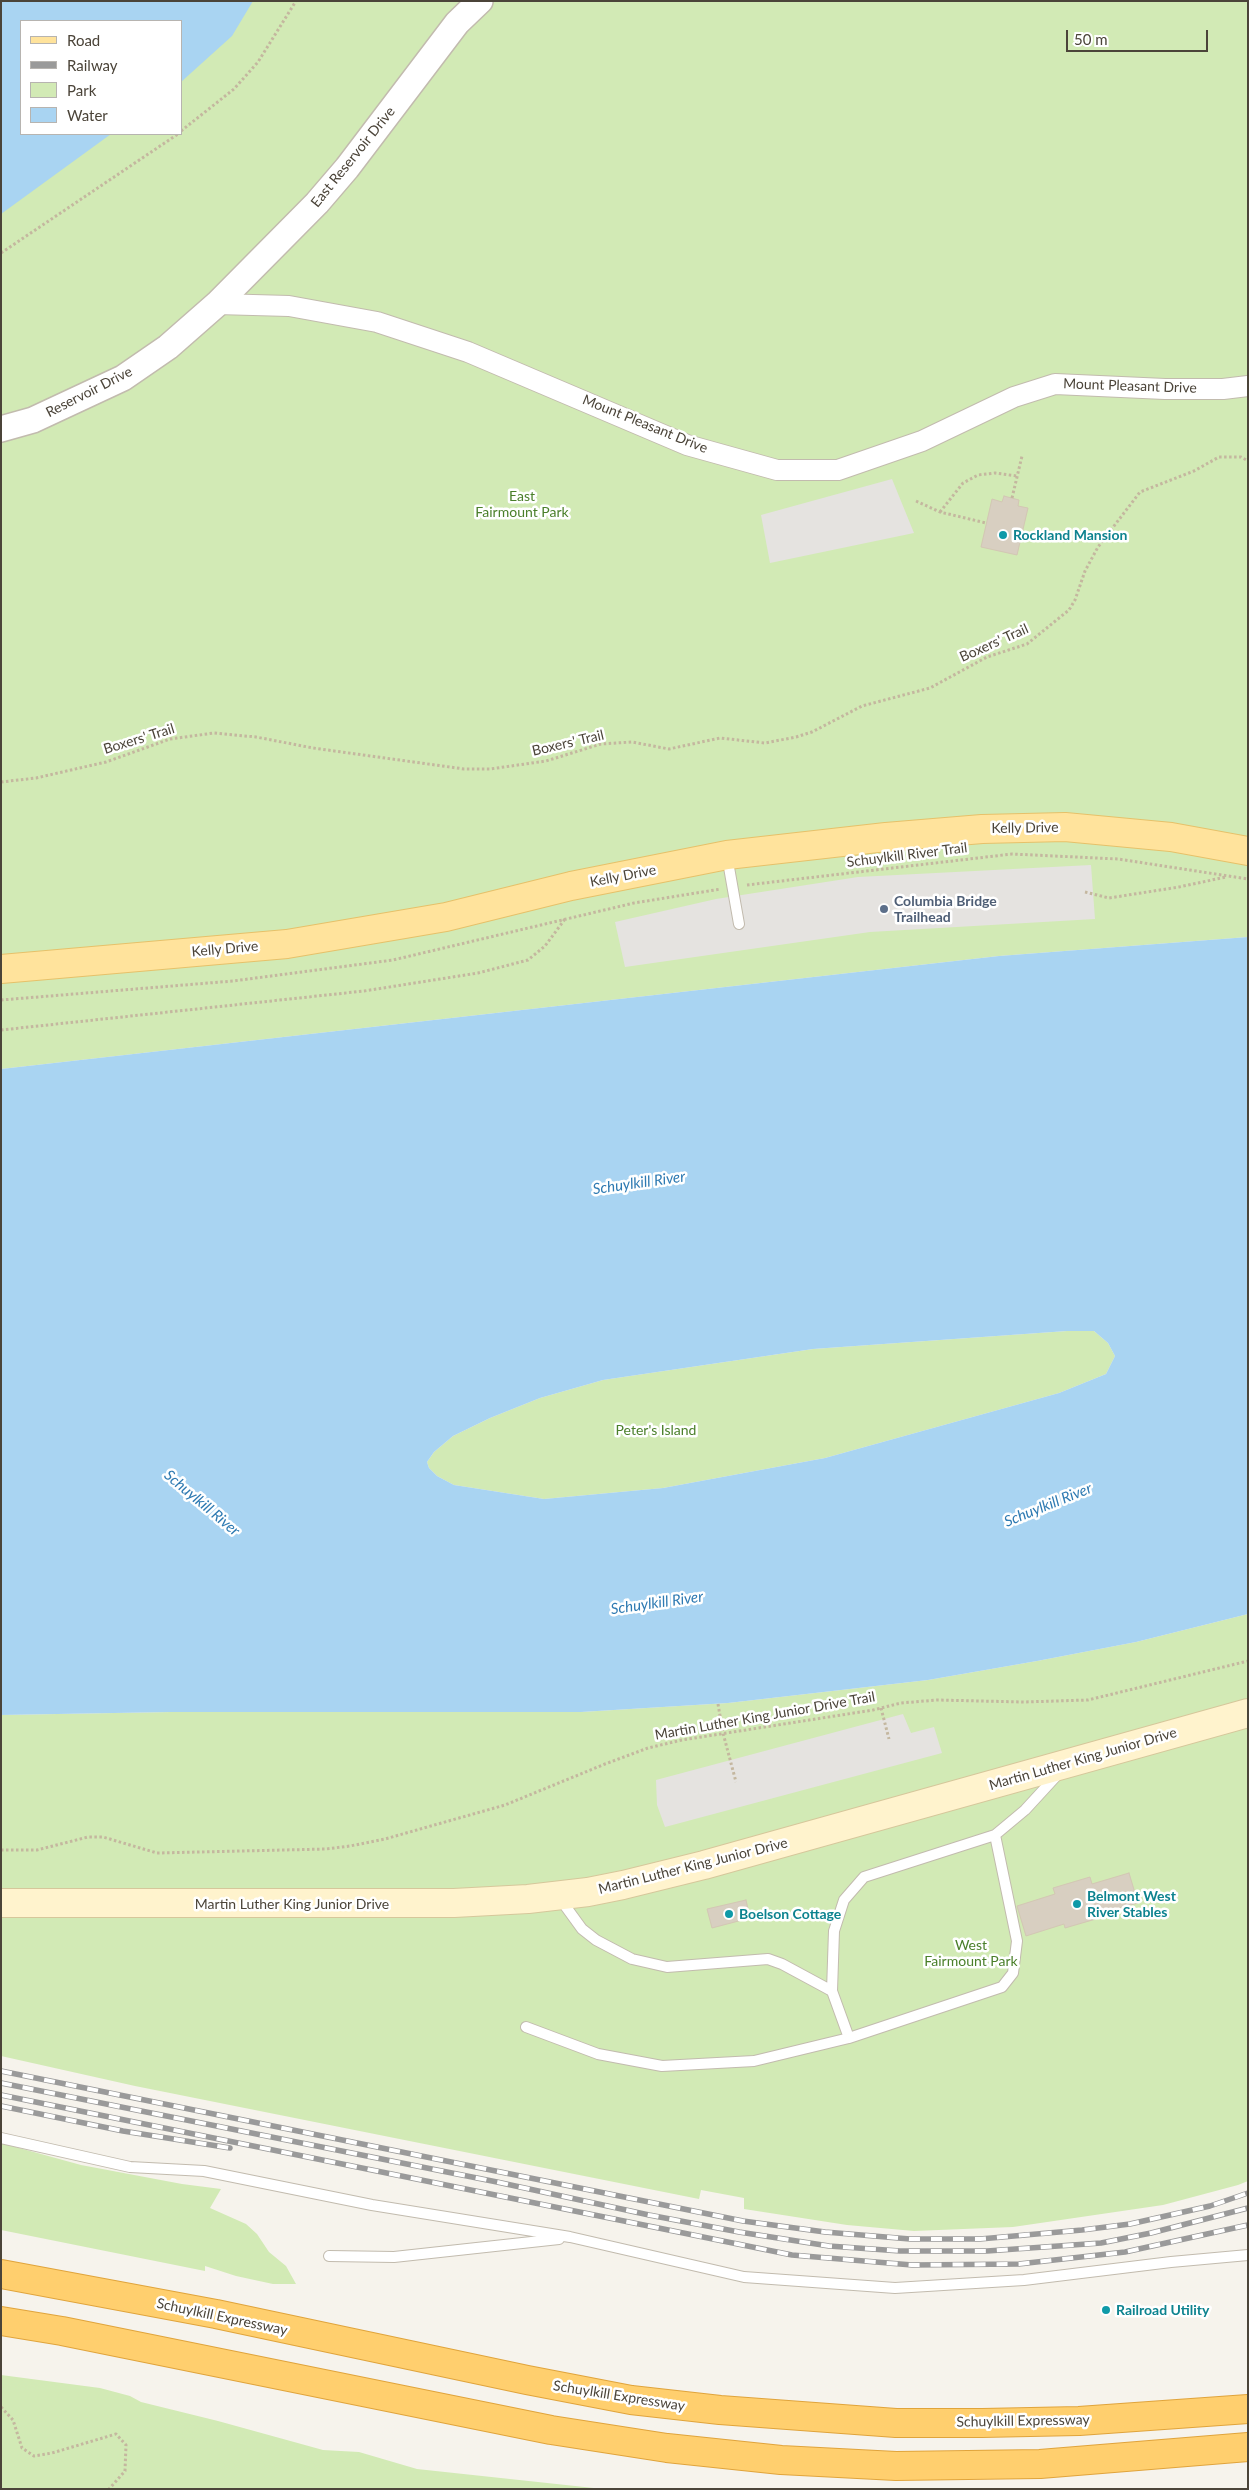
<!DOCTYPE html>
<style>
body{margin:0}
#map{position:relative;width:1249px;height:2490px;overflow:hidden;background:#f6f3ec;font-family:Lato,sans-serif}
canvas{display:block}
.frame{position:absolute;inset:0;border:2px solid #4b4439;pointer-events:none}
.legend{position:absolute;left:20px;top:20px;width:162px;height:115px;box-sizing:border-box;background:#fff;border:1px solid #b7b4b0;margin:0;padding:6px 9px;list-style:none;font-size:15px;color:#4b4439}
.legend li{display:flex;align-items:center;gap:10px;height:25px}
.legend b{width:25px;border:1px solid #b7b4b0}
.scale{position:absolute;left:1066px;top:30px;width:142px;height:22px;box-sizing:border-box;border:2px solid #4b4439;border-top:0;padding-left:6px;font-size:15px;line-height:18px;white-space:nowrap;color:#4b4439;-webkit-text-stroke:4px #fff;paint-order:stroke}
</style>
<div id="map">
<canvas width="1249" height="2490"></canvas>
<div class="frame"></div>
<ul class="legend">
<li><b style="height:6px;background:#ffe39c"></b>Road</li>
<li><b style="height:6px;background:#9a9a9a"></b>Railway</li>
<li><b style="height:14px;background:#d2eab5"></b>Park</li>
<li><b style="height:14px;background:#a9d4f2"></b>Water</li>
</ul>
<div class="scale">50 m</div>
</div>
<script>
const ctx = document.querySelector('canvas').getContext('2d');
ctx.lineJoin = 'round';
function fillPath(path, color) {
  ctx.fillStyle = color;
  ctx.fill(path, 'evenodd');
}
function poly(rows) {
  const path = new Path2D();
  for (const r of rows) {
    path.moveTo(r[0], r[1]);
    for (let i = 2; i < r.length; i += 2) path.lineTo(r[i], r[i + 1]);
  }
  return path;
}
function stroke(path, color, width, dash) {
  ctx.strokeStyle = color;
  ctx.lineWidth = width;
  ctx.lineCap = dash ? 'butt' : 'round';
  ctx.setLineDash(dash || []);
  ctx.stroke(path);
}
function label(font, color, halo, rows, align = 'center') {
  ctx.font = font + ' Lato,sans-serif';
  ctx.lineWidth = 5;
  ctx.setLineDash([]);
  ctx.textBaseline = 'middle';
  ctx.strokeStyle = halo;
  ctx.fillStyle = color;
  for (const [text, x, y, turn = 0] of rows) {
    ctx.save();
    ctx.translate(x, y);
    ctx.rotate((+turn || 0) * Math.PI / 180);
    ctx.textAlign = isNaN(turn) ? turn : align;
    if (halo) ctx.strokeText(text, 0, 0);
    ctx.fillText(text, 0, 0);
    ctx.restore();
  }
}
fillPath(poly([
 [1,1,1248,1,1248,937,999,956,1,1069],
 [21,21,181,21,181,134,21,134],
 [1067,1331,1094,1331,1108,1343,1115,1356,1106,1374,1059,1393,825,1458,663,1488,544,1499,454,1485,437,1476,429,1468,427,1462,434,1452,453,1436,490,1418,540,1398,603,1380,813,1349],
 [1248,1614,1248,2181,1238,2185,1163,2205,1013,2227,914,2231,847,2225,744,2209,744,2198,701,2190,699,2199,135,2086,1,2056,1,1715,171,1712,581,1712,728,1703,928,1680,1037,1661,1136,1642],
 [1,2143,81,2165,182,2184,221,2189,210,2208,246,2224,257,2234,269,2252,286,2266,296,2284,273,2284,236,2276,205,2266,205,2271,1,2230],
 [1,2375,100,2388,130,2396,141,2402,218,2421,323,2450,359,2452,417,2469,603,2489,1,2489]
]), '#d2eab5');
fillPath(poly([
 [892,479,914,533,770,563,761,515],
 [1091,865,1095,919,870,932,625,967,615,922,716,899,858,877],
 [903,1714,911,1733,934,1727,942,1753,665,1827,657,1805,656,1780]
]), '#e5e3e0');
fillPath(poly([
 [1,1,253,1,232,36,181,82,181,21,21,21,21,134,111,134,1,214],
 [1248,937,1248,1614,1136,1642,1037,1661,928,1680,728,1703,581,1712,171,1712,1,1715,1,1069,999,956],
 [1067,1331,1094,1331,1108,1343,1115,1356,1106,1374,1059,1393,825,1458,663,1488,544,1499,454,1485,437,1476,429,1468,427,1462,434,1452,453,1436,490,1418,540,1398,603,1380,813,1349]
]), '#a9d4f2');
const building = poly([
 [1004,496,1019,500,1018,506,1028,508,1017,555,981,547,992,499,1002,502,1004,496],
 [1129,1873,1138,1903,1112,1910,1113,1914,1065,1928,1064,1924,1026,1936,1017,1906,1055,1894,1053,1888,1090,1877,1092,1884,1129,1873],
 [746,1900,750,1918,712,1928,707,1909,746,1900]
]);
fillPath(building, '#d8cfc1');
stroke(building, '#d3c7b4', 1);
const service = poly([
 [727,856,739,924],
 [995,1835,1017,1941,1013,1973,1002,1987,849,2038,832,1991,834,1931,844,1900,864,1877,995,1835,1025,1810,1059,1773],
 [562,1897,566,1907,582,1929,596,1940,632,1959,667,1967,768,1959,782,1964,832,1991],
 [526,2027,598,2054,662,2066,754,2061,849,2038],
 [1,2138,130,2167,204,2171,372,2205,570,2237,744,2277,895,2288,1024,2280,1171,2262,1248,2255],
 [329,2256,394,2257,559,2239]
]);
const minor = poly([
 [217,304,289,306,377,322,468,352,687,445,777,470,838,470,922,441,1014,397,1055,384,1165,389,1223,389,1248,386]
]);
const tertiary = poly([
 [1,429,33,420,123,378,168,347,217,304,317,203,347,168,457,23,480,1]
]);
const secondary = poly([
 [1,1903,454,1903,528,1899,588,1892,623,1885,704,1865,1248,1713]
]);
const primary = poly([
 [1,969,287,944,446,917,571,886,727,855,886,837,982,829,1065,827,1171,837,1248,851]
]);
const motorway = poly([
 [1,2274,216,2314,527,2380,631,2400,720,2410,896,2423,982,2423,1079,2421,1248,2409],
 [1,2321,62,2331,551,2430,667,2448,781,2460,896,2466,1040,2464,1248,2447]
]);
stroke(service, '#c2bbae', 12);
stroke(minor, '#c2bbae', 22);
stroke(tertiary, '#c2bbae', 28);
stroke(secondary, '#d6c79b', 30);
stroke(primary, '#e6c16a', 30);
stroke(motorway, '#e0a43c', 30);
stroke(poly([
 [181,131,234,89,258,62,296,1],
 [1,253,178,134],
 [1012,498,1022,456],
 [916,501,940,512,986,523],
 [940,512,963,483,978,475,995,473,1017,476],
 [1,782,36,778,106,762,170,739,214,733,256,737,313,748,464,769,490,769,546,761,601,744,632,742,669,749,720,738,765,743,796,737,812,732,862,706,930,688,987,657,1027,644,1069,610,1075,600,1085,571,1098,547,1140,492,1194,471,1219,457,1241,457,1248,461],
 [747,885,1012,854,1118,859,1248,879],
 [1085,892,1109,898,1179,887,1226,877],
 [1,1000,233,981,393,960,634,903,721,889],
 [1,1030,364,991,478,973,528,960,545,946,565,919],
 [718,1704,723,1733,736,1782],
 [881,1708,889,1739],
 [1,1850,37,1850,88,1837,103,1837,157,1853,326,1849,350,1846,385,1839,505,1805,605,1764,648,1748,682,1740,873,1710,901,1703,937,1700,1024,1702,1088,1700,1248,1661],
 [1,2407,13,2420,22,2448,34,2456,52,2453,116,2434,126,2445,125,2471,109,2489]
]), '#c4b79f', 3, [2.5, 2.5]);
stroke(service, '#fff', 10);
stroke(minor, '#fff', 20);
stroke(tertiary, '#fff', 25);
stroke(secondary, '#fff3cd', 28);
stroke(primary, '#ffe39c', 28);
stroke(motorway, '#ffcf6e', 28);
const rail = poly([
 [1,2071,743,2221,825,2232,910,2239,980,2239,1082,2230,1130,2224,1210,2206,1248,2193],
 [1,2083,497,2182,649,2215,739,2232,829,2246,900,2251,987,2251,1101,2243,1151,2233,1248,2208],
 [1,2095,792,2255,912,2265,1019,2264,1125,2252,1248,2225],
 [1,2106,123,2131,230,2148]
]);
stroke(rail, '#9a9a9a', 5.5);
stroke(rail, '#fff', 4, [11]);
for (const [x, y, r, color] of [
 [1003,535,5,"#0f9aa8"],
 [884,909,5,"#5c6f8a"],
 [1077,1904,5,"#0f9aa8"],
 [729,1914,5,"#0f9aa8"],
 [1106,2310,5,"#0f9aa8"]
]) {
  const dot = new Path2D();
  dot.arc(x, y, r, 0, 2 * Math.PI);
  ctx.fillStyle = color;
  ctx.fill(dot);
  stroke(dot, '#fff', 2);
}
label('14px', '#4b4439', '#fff', [
 ["East Reservoir Drive",353,157,-51],
 ["Mount Pleasant Drive",1130,386,2],
 ["Reservoir Drive",89,392,-27],
 ["Mount Pleasant Drive",645,424,22],
 ["Boxers' Trail",994,643,-24],
 ["Boxers' Trail",139,739,-17],
 ["Boxers' Trail",568,743,-13],
 ["Kelly Drive",1025,828,-1],
 ["Schuylkill River Trail",907,855,-7],
 ["Kelly Drive",623,876,-11],
 ["Kelly Drive",225,949,-5],
 ["Martin Luther King Junior Drive Trail",765,1716,-10],
 ["Martin Luther King Junior Drive",1083,1759,-16],
 ["Martin Luther King Junior Drive",693,1866,-14],
 ["Martin Luther King Junior Drive",292,1904],
 ["Schuylkill Expressway",222,2317,12],
 ["Schuylkill Expressway",619,2396,9],
 ["Schuylkill Expressway",1023,2421,-1]
]);
label('14px', '#4a7f2a', '#fff', [
 ["East",522,496],
 ["Fairmount Park",522,512],
 ["Peter's Island",656,1430],
 ["West",971,1945],
 ["Fairmount Park",971,1961]
]);
label('bold 14px', '#0d838f', '#fff', [
 ["Rockland Mansion",1013,535],
 ["Belmont West",1087,1896],
 ["River Stables",1087,1912],
 ["Boelson Cottage",739,1914],
 ["Railroad Utility",1116,2310]
], 'left');
label('bold 14px', '#4e5e75', '#fff', [
 ["Columbia Bridge",894,901],
 ["Trailhead",894,917]
], 'left');
label('italic 15px', '#2e7ab2', '#fff', [
 ["Schuylkill River",639,1183,-8],
 ["Schuylkill River",202,1503,40],
 ["Schuylkill River",1048,1505,-22],
 ["Schuylkill River",657,1603,-8]
]);
</script>
